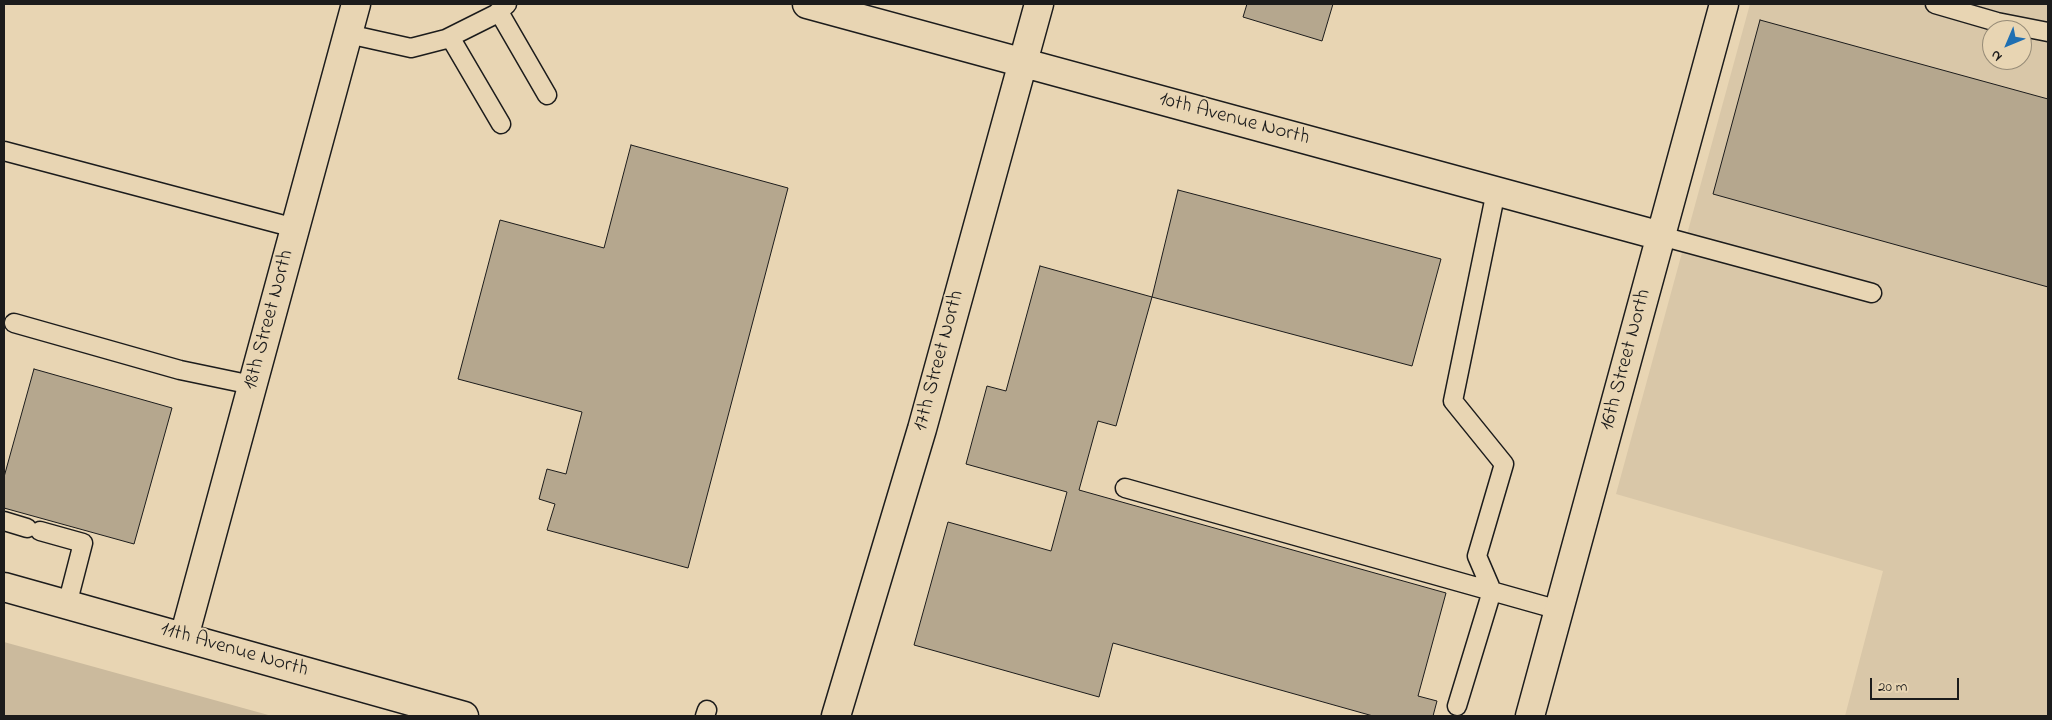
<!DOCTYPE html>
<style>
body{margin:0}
#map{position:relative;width:2052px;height:720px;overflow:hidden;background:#e8d5b3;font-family:"Indie Flower",sans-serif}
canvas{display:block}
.frame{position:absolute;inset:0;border:5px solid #1c1c1c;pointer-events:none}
.north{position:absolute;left:1982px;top:20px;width:50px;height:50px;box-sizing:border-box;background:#e8d5b3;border:1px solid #968b77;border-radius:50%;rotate:225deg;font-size:14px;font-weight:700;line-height:20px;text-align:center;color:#1c1c1c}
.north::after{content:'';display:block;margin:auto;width:18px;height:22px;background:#1f6fb2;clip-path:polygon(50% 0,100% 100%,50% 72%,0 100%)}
.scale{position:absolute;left:1870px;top:678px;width:89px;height:22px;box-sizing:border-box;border:2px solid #1c1c1c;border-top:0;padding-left:6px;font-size:15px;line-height:18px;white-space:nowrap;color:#1c1c1c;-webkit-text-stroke:4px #e8d5b3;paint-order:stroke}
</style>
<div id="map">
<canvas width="2052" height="720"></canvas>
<div class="frame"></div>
<div class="north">N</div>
<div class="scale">20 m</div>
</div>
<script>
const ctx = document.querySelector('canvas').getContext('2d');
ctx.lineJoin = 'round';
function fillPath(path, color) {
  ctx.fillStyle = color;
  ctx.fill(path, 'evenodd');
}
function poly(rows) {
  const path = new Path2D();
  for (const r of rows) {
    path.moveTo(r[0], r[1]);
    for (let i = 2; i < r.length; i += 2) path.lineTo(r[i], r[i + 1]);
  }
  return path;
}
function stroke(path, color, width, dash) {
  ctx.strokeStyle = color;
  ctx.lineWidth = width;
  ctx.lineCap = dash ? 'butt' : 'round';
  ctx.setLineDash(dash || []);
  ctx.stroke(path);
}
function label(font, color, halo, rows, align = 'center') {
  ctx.font = font + ' "Indie Flower",sans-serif';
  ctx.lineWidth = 4;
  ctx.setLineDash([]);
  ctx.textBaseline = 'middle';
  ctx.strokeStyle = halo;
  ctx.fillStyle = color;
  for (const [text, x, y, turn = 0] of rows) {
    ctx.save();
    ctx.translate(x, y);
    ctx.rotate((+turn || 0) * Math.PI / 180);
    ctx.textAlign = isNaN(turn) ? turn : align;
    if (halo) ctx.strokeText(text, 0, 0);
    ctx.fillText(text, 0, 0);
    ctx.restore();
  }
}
fillPath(poly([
 [1750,4,2048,4,2048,716,1845,716,1883,571,1616,494],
 [1992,30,2022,30,2022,60,1992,60]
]), '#d9c7a8');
fillPath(poly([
 [4,642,272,716,4,716]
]), '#cbba9d');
const building = poly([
 [1247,4,1333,4,1322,41,1243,17,1247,4],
 [1760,20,2048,99,2048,287,1713,194,1760,20],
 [631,145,788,188,688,568,547,530,555,504,539,499,547,469,566,474,582,412,458,379,500,220,604,248,631,145],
 [1178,190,1441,259,1412,366,1152,297,1178,190],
 [1040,266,1152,297,1116,426,1098,421,1079,490,1446,593,1418,696,1437,701,1433,716,1373,716,1113,643,1099,697,914,645,948,522,1051,551,1067,492,966,464,987,386,1006,391,1040,266],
 [34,369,172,408,134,544,4,508,4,477,34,369]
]);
fillPath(building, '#b5a78e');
stroke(building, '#1c1c1c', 1);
const lane = poly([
 [1935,4,1997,22,2048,32],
 [499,12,547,95],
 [348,34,411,48,446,39,496,14,507,4],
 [450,37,501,124],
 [4,151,295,228],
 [1661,236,1872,293],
 [14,323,180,370,252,385],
 [1125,488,1559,610],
 [4,521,27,528],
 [40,531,83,543,67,605],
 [1457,706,1492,591,1477,556,1504,464,1453,401,1496,191],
 [705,716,707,710]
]);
const secondary = poly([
 [807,4,1661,236],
 [4,587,464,716],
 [184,637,356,4],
 [836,716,922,429,1039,4],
 [1530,716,1724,4]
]);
stroke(lane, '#1c1c1c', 21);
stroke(secondary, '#1c1c1c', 31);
stroke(lane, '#e8d5b3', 18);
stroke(secondary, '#e8d5b3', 28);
label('21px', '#1c1c1c', '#e8d5b3', [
 ["10th Avenue North",1234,120,15],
 ["18th Street North",270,320,-75],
 ["16th Street North",1627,360,-75],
 ["17th Street North",940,361,-75],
 ["11th Avenue North",234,651,16]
]);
</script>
